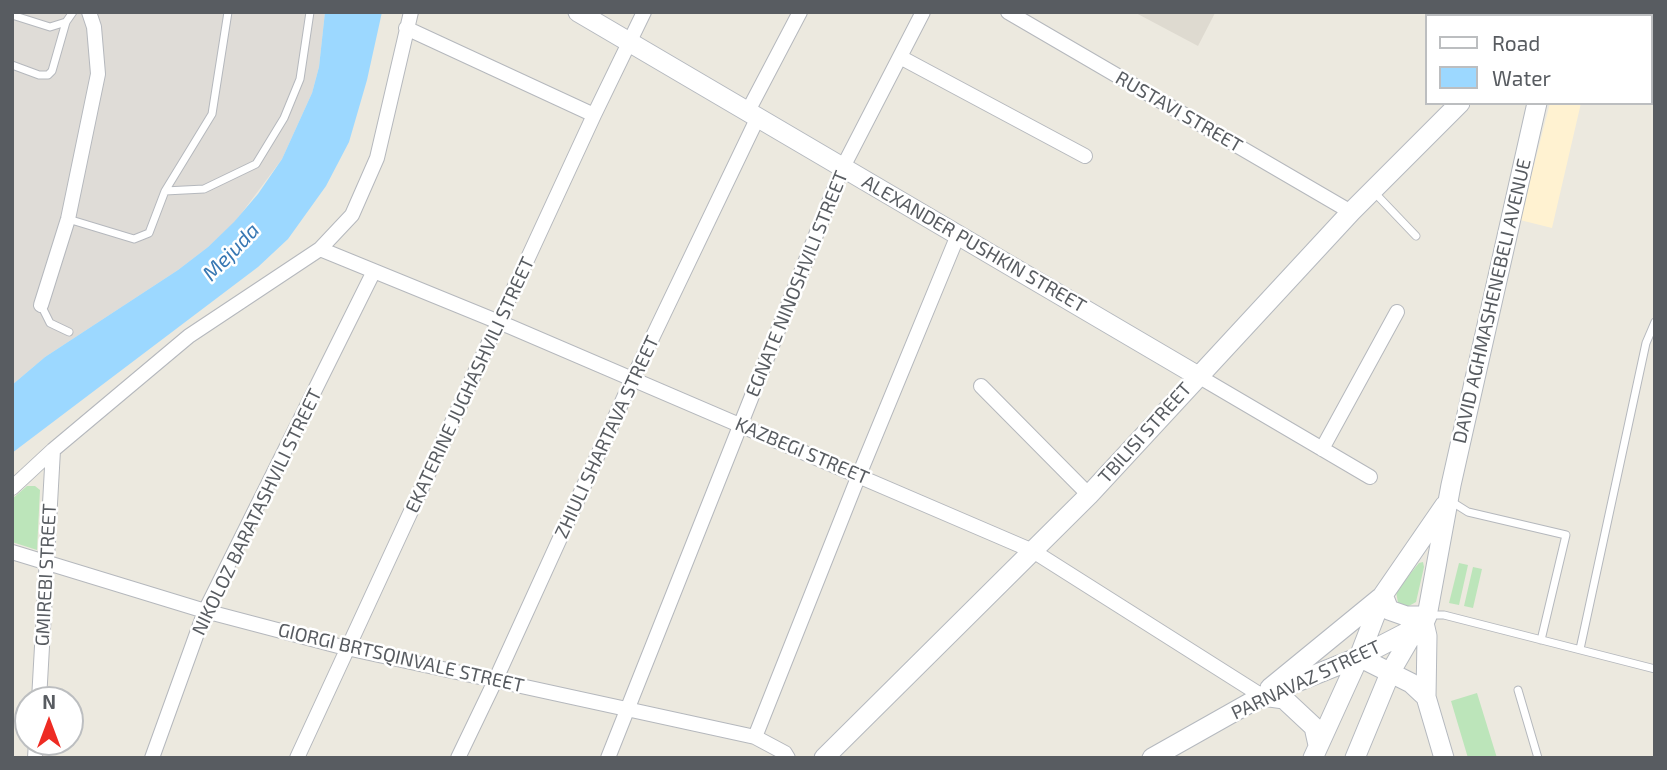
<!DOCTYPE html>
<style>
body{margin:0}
#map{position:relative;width:1667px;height:770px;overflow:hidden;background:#ece9df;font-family:"Exo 2",sans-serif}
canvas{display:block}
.frame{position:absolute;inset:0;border:14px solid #585c61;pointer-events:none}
.legend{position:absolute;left:1425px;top:14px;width:228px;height:91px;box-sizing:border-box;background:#fff;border:2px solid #bcbec0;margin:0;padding:9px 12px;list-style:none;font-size:21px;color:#585c61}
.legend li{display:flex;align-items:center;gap:14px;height:35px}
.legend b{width:35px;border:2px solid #bcbec0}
.north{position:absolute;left:14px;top:686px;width:70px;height:70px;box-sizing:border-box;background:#fff;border:2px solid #bcbec0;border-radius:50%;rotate:0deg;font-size:19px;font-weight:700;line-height:28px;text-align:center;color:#585c61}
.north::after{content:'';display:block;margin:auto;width:24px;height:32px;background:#ee2b23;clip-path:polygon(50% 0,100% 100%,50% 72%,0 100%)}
</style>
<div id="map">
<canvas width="1667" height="770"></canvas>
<div class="frame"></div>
<ul class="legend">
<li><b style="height:9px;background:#fff"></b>Road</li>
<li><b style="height:19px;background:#9cd8ff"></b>Water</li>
</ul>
<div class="north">N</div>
</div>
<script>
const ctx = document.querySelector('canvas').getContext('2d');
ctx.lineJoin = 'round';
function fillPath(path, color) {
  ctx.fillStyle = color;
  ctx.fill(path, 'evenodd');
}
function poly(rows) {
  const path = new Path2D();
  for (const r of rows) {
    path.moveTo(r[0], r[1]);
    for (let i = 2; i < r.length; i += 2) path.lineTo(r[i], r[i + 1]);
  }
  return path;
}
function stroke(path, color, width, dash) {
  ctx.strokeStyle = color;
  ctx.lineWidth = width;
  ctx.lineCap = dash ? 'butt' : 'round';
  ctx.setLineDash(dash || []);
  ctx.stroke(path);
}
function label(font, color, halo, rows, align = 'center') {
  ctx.font = font + ' "Exo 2",sans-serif';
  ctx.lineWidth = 5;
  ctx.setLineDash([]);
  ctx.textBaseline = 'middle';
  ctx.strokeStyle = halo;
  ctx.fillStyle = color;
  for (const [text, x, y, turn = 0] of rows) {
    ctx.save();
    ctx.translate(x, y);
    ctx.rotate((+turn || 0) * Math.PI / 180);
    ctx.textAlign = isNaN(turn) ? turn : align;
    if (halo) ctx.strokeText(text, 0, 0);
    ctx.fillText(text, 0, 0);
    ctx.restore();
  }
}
fillPath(poly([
 [1550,103,1581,103,1552,228,1520,220]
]), '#fff2d1');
fillPath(poly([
 [12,12,325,12,319,67,312,93,282,159,235,222,208,247,178,270,45,357,12,385]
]), '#dfdcd7');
fillPath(poly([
 [1134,12,1213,12,1215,13,1198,46]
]), '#dedad0');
fillPath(poly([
 [27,486,35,486,40,490,37,550,12,542,12,499],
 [1423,562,1424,567,1416,602,1407,607,1402,606,1398,603,1396,591,1419,563],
 [1459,563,1468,565,1459,605,1449,603],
 [1473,567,1482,569,1473,608,1464,606],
 [1477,693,1497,758,1468,758,1451,701]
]), '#bce5ba');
fillPath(poly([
 [325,12,382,12,367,80,349,142,326,186,288,239,258,267,12,453,12,385,45,357,178,270,208,247,234,222,258,194,282,159,312,93,319,67]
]), '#9cd8ff');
const lane = poly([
 [228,12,212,114,165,191,204,189,256,164,284,118,300,79,310,12],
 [12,15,50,27,66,22],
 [12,65,39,75,48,75,52,71,66,22,73,12],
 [1373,191,1416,236],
 [68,219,134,239,149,233,165,191],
 [41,305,50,323,69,332],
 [1449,500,1468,512,1566,535,1541,640],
 [1428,615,1444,615,1655,669],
 [1580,649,1646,343,1655,322],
 [1518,690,1538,758]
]);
const street = poly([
 [1008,12,1351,212],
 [406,28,594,115],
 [900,57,1085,156],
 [748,111,800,12],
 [320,249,511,327,1033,551,1262,696],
 [41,305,68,219,98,74,94,27,89,12],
 [1198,376,1370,477],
 [981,386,1089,495],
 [1322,449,1397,312],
 [12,488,53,450,189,336,320,249,352,215,377,158,411,12],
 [12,552,205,611,342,647,755,737,785,753,788,758],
 [39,700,53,450],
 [755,737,859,475,958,235],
 [35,758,36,742],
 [152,758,205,611,374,271],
 [297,758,594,115,644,12],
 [458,758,495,681,632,380,758,117],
 [608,758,843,167,923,12]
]);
const secondary = poly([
 [578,12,1198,376],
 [1550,16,1554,12],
 [1383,595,1389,610,1406,616,1427,616],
 [1424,623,1427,636,1426,697,1444,758],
 [1359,657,1411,683,1426,697],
 [1270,688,1380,598],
 [1263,696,1284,699,1314,727,1318,745],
 [824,758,1089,495,1351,212,1460,103],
 [1152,758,1262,696,1359,657,1417,627],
 [1313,758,1359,657,1383,595,1445,505],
 [1355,758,1391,671,1409,640,1424,623,1427,616,1451,485,1537,103]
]);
stroke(lane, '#b5b8bd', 9);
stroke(street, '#b5b8bd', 16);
stroke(secondary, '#b5b9bf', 21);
stroke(lane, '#fff', 7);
stroke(street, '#fff', 14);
stroke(secondary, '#fff', 19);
label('19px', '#585c61', '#fff', [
 ["RUSTAVI STREET",1179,112,30],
 ["ALEXANDER PUSHKIN STREET",974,244,30],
 ["EGNATE NINOSHVILI STREET",797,284,-68],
 ["DAVID AGHMASHENEBELI AVENUE",1492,301,-77],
 ["EKATERINE JUGHASHVILI STREET",470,385,-65],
 ["TBILISI STREET",1145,433,-48],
 ["ZHIULI SHARTAVA STREET",607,437,-65],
 ["KAZBEGI STREET",802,451,23],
 ["NIKOLOZ BARATASHVILI STREET",257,512,-64],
 ["GMIREBI STREET",46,575,-87],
 ["GIORGI BRTSQINVALE STREET",401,658,13],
 ["PARNAVAZ STREET",1306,680,-25]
]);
label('italic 21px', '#3878b3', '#fff', [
 ["Mejuda",231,252,-46]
]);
</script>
